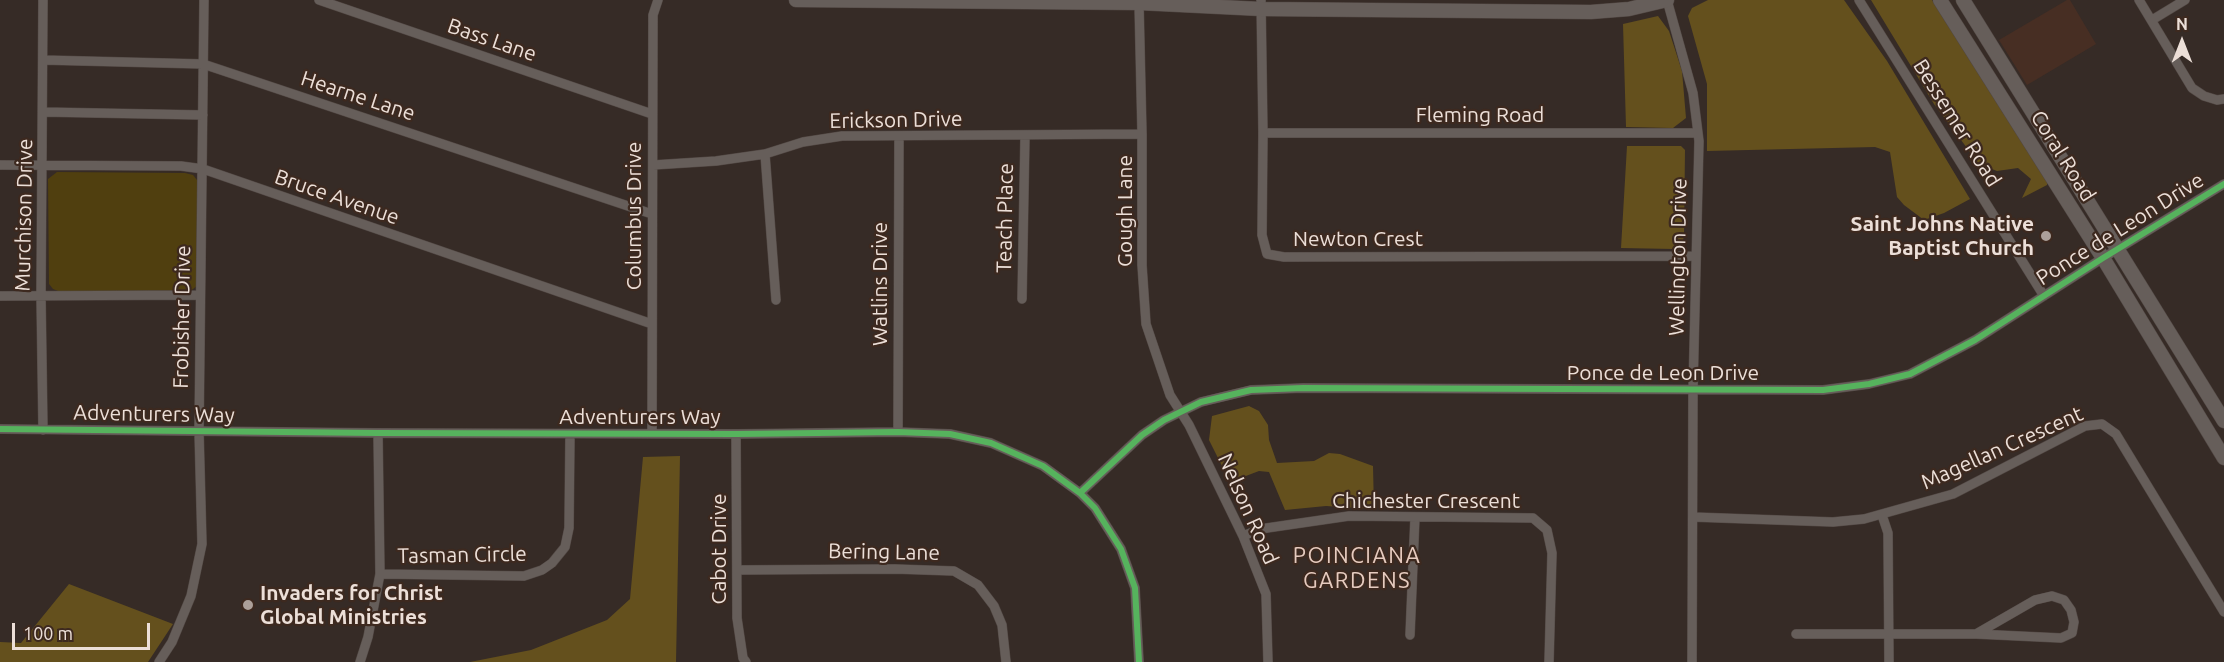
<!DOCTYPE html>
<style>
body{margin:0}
#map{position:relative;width:2224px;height:662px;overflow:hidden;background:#362b26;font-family:Ubuntu,sans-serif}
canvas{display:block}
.north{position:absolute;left:2152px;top:12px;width:60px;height:60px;-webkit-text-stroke:4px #3d291f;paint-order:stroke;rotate:0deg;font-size:16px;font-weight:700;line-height:24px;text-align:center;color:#ecdfd8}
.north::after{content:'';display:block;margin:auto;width:21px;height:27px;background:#ecdfd8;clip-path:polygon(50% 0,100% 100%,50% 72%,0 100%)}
.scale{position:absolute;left:12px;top:623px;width:138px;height:27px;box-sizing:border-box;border:3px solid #ecdfd8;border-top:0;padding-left:8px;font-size:18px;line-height:21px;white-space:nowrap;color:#ecdfd8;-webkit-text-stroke:4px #3d291f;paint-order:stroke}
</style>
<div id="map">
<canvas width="2224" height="662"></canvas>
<div class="north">N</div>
<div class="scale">100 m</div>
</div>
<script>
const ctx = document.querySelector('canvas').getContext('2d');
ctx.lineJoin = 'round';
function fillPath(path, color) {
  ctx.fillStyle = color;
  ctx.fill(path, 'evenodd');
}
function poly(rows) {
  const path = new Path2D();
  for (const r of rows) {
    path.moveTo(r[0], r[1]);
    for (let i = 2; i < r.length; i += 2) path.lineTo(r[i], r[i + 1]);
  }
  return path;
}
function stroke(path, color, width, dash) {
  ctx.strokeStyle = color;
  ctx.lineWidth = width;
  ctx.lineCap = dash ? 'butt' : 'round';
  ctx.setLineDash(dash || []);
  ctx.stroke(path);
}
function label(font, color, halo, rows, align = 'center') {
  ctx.font = font + ' Ubuntu,sans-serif';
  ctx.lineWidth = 4.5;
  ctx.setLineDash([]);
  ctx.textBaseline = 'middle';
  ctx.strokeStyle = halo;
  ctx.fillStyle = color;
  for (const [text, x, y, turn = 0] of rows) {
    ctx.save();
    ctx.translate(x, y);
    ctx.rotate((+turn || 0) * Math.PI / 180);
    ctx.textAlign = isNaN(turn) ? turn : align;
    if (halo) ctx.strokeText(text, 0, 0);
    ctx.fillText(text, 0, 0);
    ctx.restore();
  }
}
fillPath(poly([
 [2067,0,2070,0,2096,44,2027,85,1999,40]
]), '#472e23');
fillPath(poly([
 [57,172,185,173,193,175,197,180,197,286,189,292,58,291,53,289,49,284,48,179]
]), '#503f0f');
fillPath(poly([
 [1708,0,1844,0,1887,61,1970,199,1944,213,1924,220,1904,205,1897,197,1890,152,1875,147,1707,151,1707,84,1688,16,1692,8],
 [1871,0,1932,0,2047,176,2047,185,2022,198,2031,179,2018,168,1997,171,1979,164,1934,104],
 [1658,16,1669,31,1682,71,1686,118,1673,128,1626,127,1623,24],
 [1627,146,1681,146,1685,150,1684,236,1682,245,1674,249,1621,248],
 [1249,406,1259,411,1268,425,1269,440,1277,463,1314,461,1329,453,1340,454,1373,466,1374,509,1326,506,1285,510,1269,472,1259,471,1230,482,1209,440,1212,416],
 [680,456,676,662,470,662,531,650,607,620,630,599,643,457],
 [69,584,173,624,148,662,0,662,0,642,21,643]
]), '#64501d');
const minor = poly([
 [319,0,652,114],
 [1261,0,1263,133,1262,235,1267,254,1284,257,1696,256],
 [1667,0,1693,93,1699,141,1693,390,1692,662],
 [1859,0,2044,296],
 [2139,0,2192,88,2204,96,2217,100,2224,99],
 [1139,3,1142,134,1142,265,1146,324,1170,395,1189,425,1243,536,1266,594,1268,662],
 [2152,20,2185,0],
 [43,60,203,64,652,214],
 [43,112,203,115],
 [1263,133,1698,133],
 [765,154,776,300],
 [0,165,181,166,203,169,652,324],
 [653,165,716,161,765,154,803,142,842,136,1142,134],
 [0,296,200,295],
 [1022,299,1025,136],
 [0,429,378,433,736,434,898,432,950,434,991,443,1043,466,1080,493,1095,508,1121,549,1135,588,1139,662],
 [43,430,41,296,43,0],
 [898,432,899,137],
 [652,433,653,15,658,0],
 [736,434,737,618,743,658,746,662],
 [1080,493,1142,435,1164,420,1201,402,1251,390,1303,388,1823,390,1869,384,1910,374,1975,340,2103,258,2224,184],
 [1882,515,1888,533,1889,662],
 [1693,517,1833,522,1864,519,1953,494,2085,426,2102,424,2116,434,2224,612],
 [1243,536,1260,529,1349,516,1533,518,1547,530,1552,553,1549,662],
 [737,570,895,569,954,571,978,585,994,606,1002,625,1006,662],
 [380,574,524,576,542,570,552,563,565,547,569,528,570,434],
 [1796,634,1976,634,2061,638,2072,633,2074,622,2071,610,2064,600,2052,596,2035,600,1976,634],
 [1410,635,1415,517],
 [159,662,172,642,191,596,202,544,199,431,204,0],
 [360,662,368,637,380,574,378,433]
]);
const secondary = poly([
 [796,0,1139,3,1261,9,1591,12,1629,9,1667,0],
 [1940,0,2103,258,2224,458],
 [1963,0,2224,421]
]);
stroke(minor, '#524844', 10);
stroke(secondary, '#524844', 15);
stroke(minor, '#665e5a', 9);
stroke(secondary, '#665e5a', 14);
stroke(poly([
 [0,429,378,433,736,434,898,432,950,434,991,443,1043,466,1080,493,1095,508,1121,549,1135,588,1139,662],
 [1080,493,1142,435,1164,420,1201,402,1251,390,1303,388,1823,390,1869,384,1910,374,1975,340,2103,258,2224,184]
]), '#56b35d', 6);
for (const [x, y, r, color] of [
 [2046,236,6,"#aca09a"],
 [248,605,6,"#aca09a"]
]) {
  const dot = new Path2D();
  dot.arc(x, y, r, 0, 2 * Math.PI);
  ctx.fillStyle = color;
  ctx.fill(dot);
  stroke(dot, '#3d291f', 2);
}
label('21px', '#ecdfd8', '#3d291f', [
 ["Bass Lane",492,40,19],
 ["Hearne Lane",358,96,18],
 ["Fleming Road",1480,115],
 ["Erickson Drive",896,120,-1],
 ["Bessemer Road",1957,123,58],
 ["Coral Road",2063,156,58],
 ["Bruce Avenue",337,197,19],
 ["Gough Lane",1125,211,-90],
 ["Murchison Drive",24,215,-89],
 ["Columbus Drive",634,216,-90],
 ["Teach Place",1005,218,-89],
 ["Ponce de Leon Drive",2120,229,-32],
 ["Newton Crest",1358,239],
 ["Wellington Drive",1678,257,-89],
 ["Watlins Drive",880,284,-90],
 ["Frobisher Drive",182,317,-89],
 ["Ponce de Leon Drive",1663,373],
 ["Adventurers Way",154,414,1],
 ["Adventurers Way",640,417],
 ["Magellan Crescent",2002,448,-24],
 ["Chichester Crescent",1426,501],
 ["Nelson Road",1248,509,66],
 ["Cabot Drive",719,549,-90],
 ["Bering Lane",884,552,1],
 ["Tasman Circle",462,555,-1]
]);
label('bold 21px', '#ecdfd8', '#3d291f', [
 ["Saint Johns Native",2034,224],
 ["Baptist Church",2034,248],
 ["Invaders for Christ",260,593,"left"],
 ["Global Ministries",260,617,"left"]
], 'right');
ctx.letterSpacing = '1.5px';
label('22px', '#e6cbbf', '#3d291f', [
 ["POINCIANA",1357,556],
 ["GARDENS",1357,581]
]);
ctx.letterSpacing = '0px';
</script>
